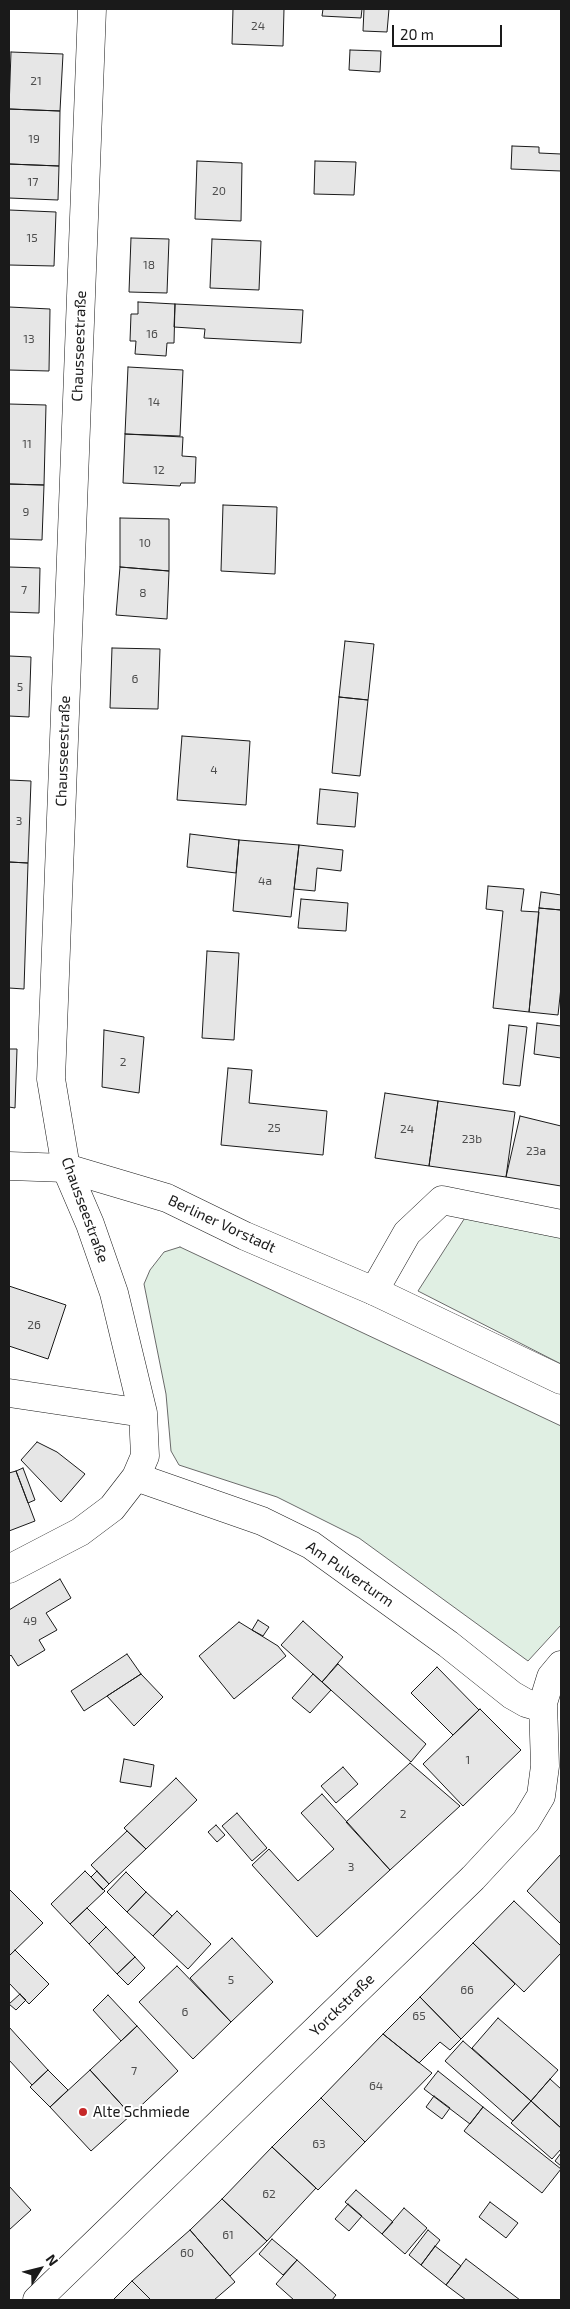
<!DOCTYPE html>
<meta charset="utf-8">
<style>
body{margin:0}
#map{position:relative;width:570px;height:2309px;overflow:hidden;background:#fff;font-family:"Exo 2",sans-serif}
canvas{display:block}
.frame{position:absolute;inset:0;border:10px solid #1a1a1a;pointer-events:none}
.north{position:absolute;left:15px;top:2244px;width:50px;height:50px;-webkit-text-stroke:4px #fff;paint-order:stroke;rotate:54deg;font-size:14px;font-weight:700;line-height:20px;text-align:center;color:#1a1a1a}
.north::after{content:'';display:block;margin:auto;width:18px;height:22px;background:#1a1a1a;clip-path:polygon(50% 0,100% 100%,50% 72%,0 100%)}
.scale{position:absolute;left:392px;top:25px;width:110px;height:22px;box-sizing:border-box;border:2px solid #1a1a1a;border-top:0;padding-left:6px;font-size:15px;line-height:18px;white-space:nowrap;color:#1a1a1a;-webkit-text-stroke:4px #fff;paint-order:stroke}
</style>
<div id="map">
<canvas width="570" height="2309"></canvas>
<div class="frame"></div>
<div class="north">N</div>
<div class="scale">20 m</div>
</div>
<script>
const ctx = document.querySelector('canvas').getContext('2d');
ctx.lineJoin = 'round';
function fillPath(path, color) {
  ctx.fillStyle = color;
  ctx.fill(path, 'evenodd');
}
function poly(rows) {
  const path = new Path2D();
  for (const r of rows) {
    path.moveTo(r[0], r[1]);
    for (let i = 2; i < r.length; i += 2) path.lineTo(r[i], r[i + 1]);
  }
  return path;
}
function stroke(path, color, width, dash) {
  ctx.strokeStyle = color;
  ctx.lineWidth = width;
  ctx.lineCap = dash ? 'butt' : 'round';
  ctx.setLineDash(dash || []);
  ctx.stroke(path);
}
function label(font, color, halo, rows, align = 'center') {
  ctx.font = font + ' "Exo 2",sans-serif';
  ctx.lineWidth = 4;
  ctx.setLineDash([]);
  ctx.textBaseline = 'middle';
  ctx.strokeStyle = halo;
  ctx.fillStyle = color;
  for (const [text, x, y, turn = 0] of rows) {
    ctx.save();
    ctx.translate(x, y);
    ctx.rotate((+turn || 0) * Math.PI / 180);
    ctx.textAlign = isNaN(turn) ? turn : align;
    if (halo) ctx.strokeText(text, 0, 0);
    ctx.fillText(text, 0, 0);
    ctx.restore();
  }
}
const green = poly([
 [468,1213,561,1233,561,1364,418,1291,468,1213],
 [180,1247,561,1426,561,1625,528,1661,359,1538,277,1497,179,1465,171,1451,166,1394,144,1284,150,1270,164,1252,180,1247]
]);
fillPath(green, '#e0efe3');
stroke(green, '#6a6a6a', 1);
const building = poly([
 [233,9,284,9,283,46,232,44,233,9],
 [323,9,362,9,361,18,322,16,323,9],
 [364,9,389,9,387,32,363,31,364,9],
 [350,50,381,51,380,72,349,70,350,50],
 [11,52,63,54,60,111,9,109,11,52],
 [9,109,60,111,59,166,9,164,9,109],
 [512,146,539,147,539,153,561,154,561,171,511,169,512,146],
 [197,161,242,163,241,221,195,219,197,161],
 [315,161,356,162,354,195,314,194,315,161],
 [9,164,59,166,58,200,9,198,9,164],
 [9,210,56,212,54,266,9,265,9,210],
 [131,238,169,239,167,293,129,292,131,238],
 [212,239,261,241,259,290,210,288,212,239],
 [138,302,175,304,174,343,167,343,166,356,135,354,136,341,130,341,131,314,138,314,138,302],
 [175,304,303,310,301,343,204,338,205,329,174,327,175,304],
 [9,307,50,309,49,371,9,370,9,307],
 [128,367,183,370,180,436,125,434,128,367],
 [9,404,46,405,44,485,9,484,9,404],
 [125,434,183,437,182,456,196,457,195,483,181,483,180,486,123,483,125,434],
 [9,484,44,485,42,540,9,539,9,484],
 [223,505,277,507,275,574,221,571,223,505],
 [120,518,169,519,169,571,120,567,120,518],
 [9,567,40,568,39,613,9,612,9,567],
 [120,567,169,571,167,619,116,615,120,567],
 [345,641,374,644,368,700,339,697,345,641],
 [112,648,160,649,158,709,110,708,112,648],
 [9,656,31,657,29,717,9,716,9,656],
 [339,697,368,700,360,776,332,773,339,697],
 [182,736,250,741,246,805,177,800,182,736],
 [9,780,31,781,28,863,9,862,9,780],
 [320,789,358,793,355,827,317,824,320,789],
 [190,834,239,840,236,873,187,867,190,834],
 [239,840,299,845,291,917,233,911,239,840],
 [299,845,343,850,341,871,317,868,315,891,294,889,299,845],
 [9,862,28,863,24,989,9,988,9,862],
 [488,886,524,889,521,911,539,912,529,1012,493,1008,503,911,486,909,488,886],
 [541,892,561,895,561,910,539,908,541,892],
 [301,899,348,903,346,931,298,928,301,899],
 [539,908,561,910,561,987,558,1015,529,1012,539,908],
 [207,951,239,953,234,1040,202,1038,207,951],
 [537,1023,561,1026,561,1058,534,1054,537,1023],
 [509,1025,527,1027,520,1086,503,1084,509,1025],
 [104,1030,144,1037,139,1093,102,1087,104,1030],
 [9,1049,17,1049,15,1108,9,1107,9,1049],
 [228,1068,252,1070,249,1103,327,1111,323,1155,221,1145,228,1068],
 [385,1093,438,1101,429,1166,375,1158,385,1093],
 [438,1101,515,1112,506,1177,429,1166,438,1101],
 [520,1116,561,1126,561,1186,506,1177,520,1116],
 [9,1286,66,1305,48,1359,9,1346,9,1286],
 [37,1442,57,1452,85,1474,61,1502,21,1460,37,1442],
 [23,1468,35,1500,28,1503,16,1471,23,1468],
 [16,1471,35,1521,9,1531,9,1473,16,1471],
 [60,1579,71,1598,46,1613,57,1630,39,1640,45,1650,18,1666,11,1655,9,1657,9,1610,60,1579],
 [258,1620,269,1627,263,1636,252,1630,258,1620],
 [303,1621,343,1657,322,1682,281,1645,303,1621],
 [239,1622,278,1646,286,1656,234,1699,199,1656,239,1622],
 [127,1654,141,1674,84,1711,71,1691,127,1654],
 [338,1664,426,1744,411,1762,322,1682,338,1664],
 [437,1667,479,1710,453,1735,411,1693,437,1667],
 [141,1674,163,1697,134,1726,107,1696,141,1674],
 [313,1674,331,1690,310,1713,292,1698,313,1674],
 [480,1709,521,1750,463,1806,423,1764,480,1709],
 [124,1759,154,1765,151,1787,120,1782,124,1759],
 [410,1763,460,1806,390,1870,346,1822,410,1763],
 [343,1767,358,1784,336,1803,321,1786,343,1767],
 [176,1778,197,1800,146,1849,124,1828,176,1778],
 [322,1794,390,1870,317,1937,252,1865,269,1849,298,1881,334,1849,301,1813,322,1794],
 [237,1813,267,1848,252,1861,222,1826,237,1813],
 [216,1825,225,1835,217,1842,208,1832,216,1825],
 [127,1831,146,1849,109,1884,91,1865,127,1831],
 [561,1854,561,1924,527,1891,561,1854],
 [85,1871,105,1891,70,1924,51,1904,85,1871],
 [97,1871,109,1884,103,1890,91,1877,97,1871],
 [126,1872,146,1892,127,1912,107,1892,126,1872],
 [9,1889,43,1923,9,1956,9,1889],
 [146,1892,172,1916,153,1936,127,1912,146,1892],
 [514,1901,561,1946,561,1953,524,1992,473,1943,514,1901],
 [87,1908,106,1927,89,1944,70,1924,87,1908],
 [177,1911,211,1944,188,1969,153,1936,177,1911],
 [106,1927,135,1957,117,1974,89,1944,106,1927],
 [232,1938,273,1982,231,2022,190,1978,232,1938],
 [473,1943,515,1984,461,2039,420,1997,473,1943],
 [15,1950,49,1984,29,2004,9,1983,9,1956,15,1950],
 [135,1957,145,1968,128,1985,117,1974,135,1957],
 [177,1966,231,2022,193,2059,139,2002,177,1966],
 [20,1994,26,2000,16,2010,9,2004,20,1994],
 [108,1995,137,2026,121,2041,93,2010,108,1995],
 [420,1997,461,2039,450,2050,440,2042,419,2063,383,2034,420,1997],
 [498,2018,558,2070,531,2101,472,2048,498,2018],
 [137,2026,178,2071,131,2115,90,2070,137,2026],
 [9,2027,48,2070,32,2085,9,2060,9,2027],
 [383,2034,432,2073,365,2142,321,2098,383,2034],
 [463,2041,531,2101,513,2121,445,2061,463,2041],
 [48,2070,68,2090,50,2107,30,2087,48,2070],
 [90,2070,131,2115,91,2151,50,2107,90,2070],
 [438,2071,483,2107,470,2124,424,2089,438,2071],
 [550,2079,561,2089,561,2128,531,2101,550,2079],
 [434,2096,450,2108,442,2119,426,2107,434,2096],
 [321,2098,365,2142,318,2190,272,2147,321,2098],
 [531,2101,561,2128,561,2149,552,2159,511,2123,531,2101],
 [483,2107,561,2169,542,2193,464,2131,483,2107],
 [272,2147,316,2188,267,2241,222,2199,272,2147],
 [561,2153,561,2166,555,2161,561,2153],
 [9,2186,31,2210,9,2230,9,2186],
 [356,2190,393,2222,382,2234,345,2202,356,2190],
 [222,2199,267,2241,230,2276,190,2230,222,2199],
 [490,2202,518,2223,506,2238,479,2217,490,2202],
 [348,2204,362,2216,349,2231,335,2219,348,2204],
 [404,2208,427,2228,405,2254,382,2234,404,2208],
 [190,2230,235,2282,214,2300,151,2300,132,2281,190,2230],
 [428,2230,440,2240,421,2265,409,2255,428,2230],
 [272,2239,297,2260,283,2275,259,2254,272,2239],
 [435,2246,461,2266,446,2285,421,2265,435,2246],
 [466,2259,520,2300,466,2300,446,2285,466,2259],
 [297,2260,336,2295,332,2300,294,2300,276,2284,297,2260],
 [132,2281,151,2300,113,2300,132,2281]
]);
fillPath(building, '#e6e6e6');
stroke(building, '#1a1a1a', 1);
const minor = poly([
 [374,1291,407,1233,442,1200,561,1224],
 [9,1393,143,1413],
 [136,1477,262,1521,311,1545,448,1644,512,1695,526,1703,543,1708],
 [9,1569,80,1532,112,1508,136,1477,145,1456,143,1413,114,1293,90,1224,66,1168,51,1079,92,9],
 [37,2300,473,1878,526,1821,541,1796,545,1766,543,1703,551,1677,561,1665]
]);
const major = poly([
 [9,1166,66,1168,167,1198,245,1236,374,1291,561,1380]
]);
stroke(minor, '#1a1a1a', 29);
stroke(major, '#1a1a1a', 29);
stroke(minor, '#fff', 28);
stroke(major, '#fff', 28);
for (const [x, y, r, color] of [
 [83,2112,5,"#c62828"]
]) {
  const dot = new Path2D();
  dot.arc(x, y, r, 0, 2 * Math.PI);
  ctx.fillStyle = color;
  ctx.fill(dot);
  stroke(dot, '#fff', 2);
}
label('12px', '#4d4d4d', null, [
 ["24",258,26],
 ["21",36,81],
 ["19",34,139],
 ["17",33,182],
 ["20",219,191],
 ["15",32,238],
 ["18",149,265],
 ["16",152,334],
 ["13",29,339],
 ["14",154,402],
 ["11",27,444],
 ["12",159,470],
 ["9",26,512],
 ["10",145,543],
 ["7",24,590],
 ["8",143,593],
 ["6",135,679],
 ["5",20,687],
 ["4",214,770],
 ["3",19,821],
 ["4a",265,881],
 ["2",123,1062],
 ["25",274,1128],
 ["24",407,1129],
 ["23b",472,1139],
 ["23a",536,1151],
 ["26",34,1325],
 ["49",30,1621],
 ["1",468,1760],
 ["2",403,1814],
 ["3",351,1867],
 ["5",231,1980],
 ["66",467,1990],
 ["6",185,2012],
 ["65",419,2016],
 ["7",134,2071],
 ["64",376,2086],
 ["63",319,2144],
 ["62",269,2194],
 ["61",228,2235],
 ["60",187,2253]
]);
label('15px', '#1a1a1a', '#fff', [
 ["Chausseestraße",79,346,-88],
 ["Chausseestraße",63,751,-88],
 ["Chausseestraße",85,1210,70],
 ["Berliner Vorstadt",222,1224,25],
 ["Am Pulverturm",350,1574,35],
 ["Yorckstraße",342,2005,-44]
]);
label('15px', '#1a1a1a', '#fff', [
 ["Alte Schmiede",93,2112]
], 'left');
</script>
